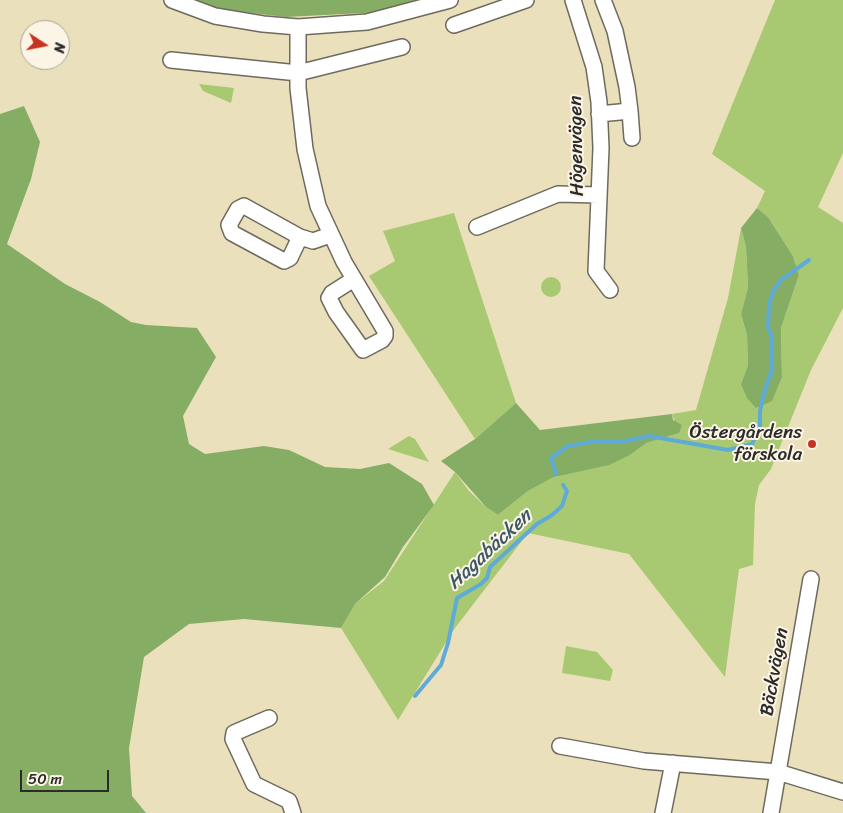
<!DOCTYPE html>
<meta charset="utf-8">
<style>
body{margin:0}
#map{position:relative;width:843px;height:813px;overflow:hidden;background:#ebe0bc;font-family:Sriracha,sans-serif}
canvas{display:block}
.north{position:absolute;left:20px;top:20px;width:50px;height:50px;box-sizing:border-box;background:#fcf5e5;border:1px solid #a8a49b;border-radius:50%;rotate:101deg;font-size:14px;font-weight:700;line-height:20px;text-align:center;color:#2b2b2b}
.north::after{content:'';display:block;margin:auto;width:18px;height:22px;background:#c8321e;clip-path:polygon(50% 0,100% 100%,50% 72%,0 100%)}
.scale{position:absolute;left:20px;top:770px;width:89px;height:22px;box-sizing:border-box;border:2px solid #2b2b2b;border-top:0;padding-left:6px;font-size:15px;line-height:18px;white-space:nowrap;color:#2b2b2b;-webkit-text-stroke:4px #fcf5e5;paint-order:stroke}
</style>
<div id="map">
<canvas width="843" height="813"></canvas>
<div class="north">N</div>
<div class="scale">50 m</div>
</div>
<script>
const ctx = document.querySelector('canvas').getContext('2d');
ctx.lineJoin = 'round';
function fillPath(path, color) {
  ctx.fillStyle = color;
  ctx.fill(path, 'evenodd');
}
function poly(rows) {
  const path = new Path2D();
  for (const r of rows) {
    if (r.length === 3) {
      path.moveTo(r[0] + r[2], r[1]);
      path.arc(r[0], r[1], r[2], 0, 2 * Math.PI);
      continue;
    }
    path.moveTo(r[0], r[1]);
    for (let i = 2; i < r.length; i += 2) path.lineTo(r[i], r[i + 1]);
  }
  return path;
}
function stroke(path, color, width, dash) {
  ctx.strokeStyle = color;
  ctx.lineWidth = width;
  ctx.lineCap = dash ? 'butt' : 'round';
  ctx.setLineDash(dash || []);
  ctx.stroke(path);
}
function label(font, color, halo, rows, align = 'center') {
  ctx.font = font + ' Sriracha,sans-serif';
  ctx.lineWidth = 4;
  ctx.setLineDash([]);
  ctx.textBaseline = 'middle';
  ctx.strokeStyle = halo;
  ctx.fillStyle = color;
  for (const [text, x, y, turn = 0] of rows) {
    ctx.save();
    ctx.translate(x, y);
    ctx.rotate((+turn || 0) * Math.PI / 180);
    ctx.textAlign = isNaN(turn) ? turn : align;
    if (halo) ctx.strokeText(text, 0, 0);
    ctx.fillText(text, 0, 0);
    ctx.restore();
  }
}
fillPath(poly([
 [775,0,843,0,843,153,818,207,843,223,843,308,811,370,771,469,759,485,755,504,753,565,739,569,725,677,629,554,528,533,455,628,398,720,341,628,356,603,384,581,455,472,469,491,486,507,498,515,528,491,554,477,630,455,645,443,679,433,672,414,696,410,728,298,741,228,746,247,748,287,741,314,747,335,748,365,741,384,782,377,781,328,799,275,793,256,768,217,757,208,765,191,712,154],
 [199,84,234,88,231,103,203,91],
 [454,213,516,403,475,439,369,276,395,261,383,231],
 [551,287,10],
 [409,436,415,439,429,462,388,449],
 [566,646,597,652,613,670,610,681,562,673]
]), '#a8c972');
fillPath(poly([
 [194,0,425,0,383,12,286,17,216,9],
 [24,106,40,142,31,179,7,244,65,284,100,302,131,322,146,325,197,328,216,357,183,416,189,444,205,454,264,446,289,450,325,467,360,469,389,463,422,484,434,505,403,547,385,577,356,603,341,628,244,619,189,624,144,657,129,748,132,796,146,813,0,813,0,114],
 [757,208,768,217,793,256,799,275,781,328,782,377,772,401,756,408,747,398,741,384,748,365,747,335,741,314,748,287,746,247,741,228],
 [516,403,540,430,672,414,673,420,682,425,679,433,646,443,630,455,609,465,554,477,528,491,498,515,486,507,455,472,441,461,475,439]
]), '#86ad64');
stroke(poly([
 [556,474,551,458,568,446,596,441,625,441,649,436,728,450,752,444,760,426,760,412,763,396,771,372,772,337,768,328,769,305,773,291,781,280,809,260],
 [415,696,441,665,448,643,457,598,481,584,487,578,490,567,537,524,552,515,562,506,567,491,563,485]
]), '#5fabd8', 4);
const minor = poly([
 [172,0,215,16,263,24,298,27,367,22,450,0],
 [573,0,594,67,599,102,601,148,596,271,610,290],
 [603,0,615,31,627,87,630,111],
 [454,25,526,0],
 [298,27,298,88,305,149,318,206,344,262,385,331,385,336,382,340,363,350,336,312,329,298,332,293,354,279],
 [171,60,298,73,402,47],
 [599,114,630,111,632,138],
 [477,227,558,194,599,195],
 [300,237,290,258,284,261,232,233,229,225,238,209,244,206,300,237,313,241,330,235],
 [269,718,234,733,233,739,254,784,289,801,293,813],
 [560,746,644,761,778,772,843,792],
 [663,813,673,763],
 [771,813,811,579]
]);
stroke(minor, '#6e6a5e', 18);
stroke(minor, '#fff', 15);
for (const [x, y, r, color] of [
 [812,444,5,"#c8321e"]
]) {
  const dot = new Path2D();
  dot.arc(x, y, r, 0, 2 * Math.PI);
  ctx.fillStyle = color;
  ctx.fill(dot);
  stroke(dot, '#fcf5e5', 2);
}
label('19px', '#2b2b2b', '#fcf5e5', [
 ["Högenvägen",577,146,-91],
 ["Bäckvägen",775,672,-80]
]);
label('19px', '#2b2b2b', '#fcf5e5', [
 ["Östergårdens",802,433],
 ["förskola",802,455]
], 'right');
label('italic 20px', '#3d5868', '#fcf5e5', [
 ["Hagabäcken",490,550,-43]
]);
</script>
